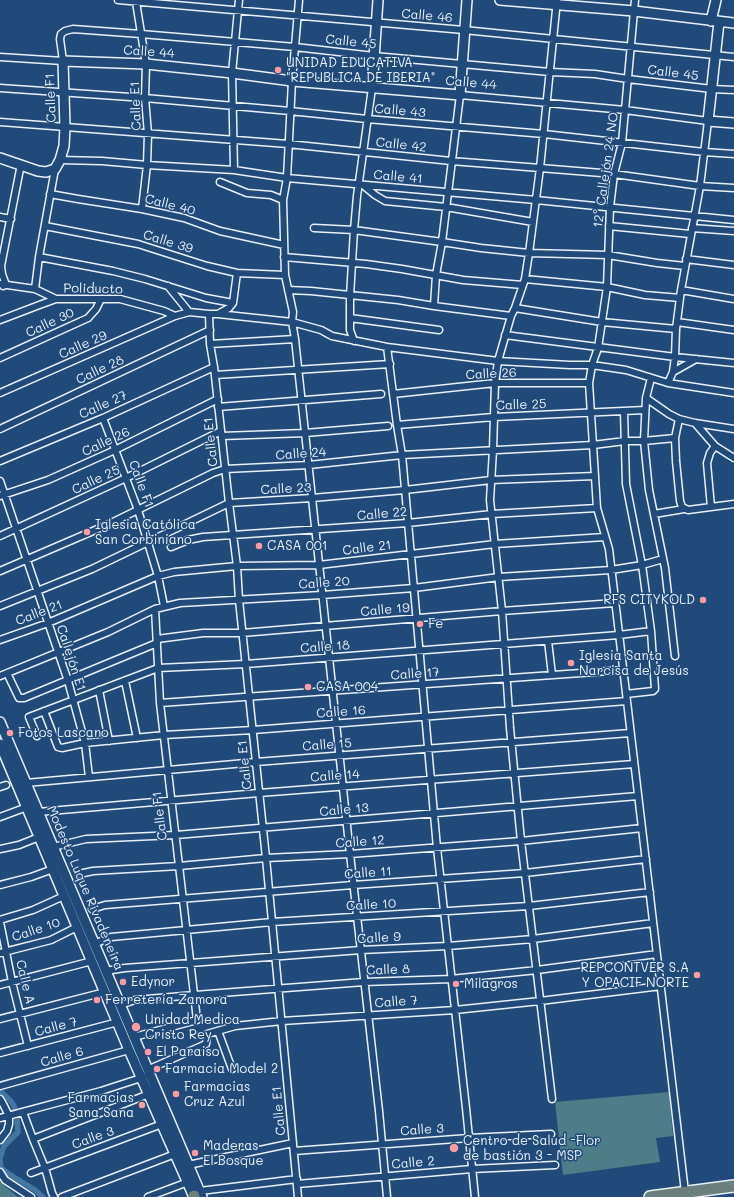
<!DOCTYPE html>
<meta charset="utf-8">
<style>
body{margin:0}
canvas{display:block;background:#1f4a7a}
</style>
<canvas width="734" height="1197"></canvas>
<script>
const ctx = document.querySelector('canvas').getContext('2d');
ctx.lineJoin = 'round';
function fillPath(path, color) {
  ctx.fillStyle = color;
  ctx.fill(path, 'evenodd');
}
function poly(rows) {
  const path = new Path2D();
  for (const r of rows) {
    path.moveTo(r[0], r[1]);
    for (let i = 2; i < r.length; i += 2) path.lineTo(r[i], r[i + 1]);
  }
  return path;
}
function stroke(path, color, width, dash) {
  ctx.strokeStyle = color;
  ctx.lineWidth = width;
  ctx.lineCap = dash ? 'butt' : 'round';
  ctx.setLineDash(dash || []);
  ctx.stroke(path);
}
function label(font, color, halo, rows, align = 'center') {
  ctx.font = font + ' Mali,sans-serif';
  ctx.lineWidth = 3;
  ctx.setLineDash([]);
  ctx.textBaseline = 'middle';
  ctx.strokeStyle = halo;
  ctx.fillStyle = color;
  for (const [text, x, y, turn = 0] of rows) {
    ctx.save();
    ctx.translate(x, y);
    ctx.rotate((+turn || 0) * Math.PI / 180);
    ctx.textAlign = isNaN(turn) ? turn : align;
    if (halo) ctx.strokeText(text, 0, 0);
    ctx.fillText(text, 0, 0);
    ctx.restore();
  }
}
fillPath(poly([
 [669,1092,673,1136,656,1138,660,1162,563,1175,555,1102],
 [0,1182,18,1197,0,1197]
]), '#4c7d88');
stroke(poly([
 [0,1091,10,1100,14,1106,17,1120,18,1132,4,1146,0,1158],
 [0,1159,1,1168,9,1174,35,1190,43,1197]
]), '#4376a0', 5.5);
const street = poly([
 [118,0,464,30,734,57],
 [299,0,292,81,287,178,283,200,285,275,293,312,292,322,295,339,350,854,379,1111,387,1197],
 [635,0,622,143,614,174,610,207,607,287,598,348,592,365,589,383,597,508,609,549,685,1192],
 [136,2,146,64,145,98,148,134,147,165,142,209],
 [0,57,63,61,60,39,61,34,65,31,73,29,141,34,295,47,374,56,550,72,595,74,628,79,712,89,734,90],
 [0,88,145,98,290,111,367,119,544,134,704,152,734,154],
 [0,122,288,144,451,161,540,168,614,174,700,186,734,188],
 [60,160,102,161,147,165,234,170,287,178,536,200,734,220],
 [234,170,232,73,239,0],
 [220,182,247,193,271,195,283,200],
 [363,185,375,195,385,201,446,207,533,222],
 [50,194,78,199,142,209,184,218,220,231,284,245],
 [0,217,11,219],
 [45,226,138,244,207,266,237,273,285,275],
 [609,226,690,234],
 [314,228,354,230,442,242,481,248,529,253,608,255,657,263,685,266],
 [692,228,734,231],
 [39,257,113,271,145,279,206,298,233,303],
 [284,257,366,264,402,269,463,280,523,285],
 [686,259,734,265],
 [237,273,233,303,229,308,218,314,209,314,210,344,214,367,229,503,237,566,239,600,266,858,298,1197],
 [525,279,607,287,645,295,680,298],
 [0,284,35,289,56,299,120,299,164,311,175,316,189,312,209,314],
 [3,286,6,285,2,274,1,266,21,164],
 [168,286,189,312],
 [35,289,39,257,55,169],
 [288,290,311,291,398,300,434,306,511,316],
 [681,290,734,299],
 [515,308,602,322,676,329],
 [218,314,292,322,321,330,332,336,387,347,498,361,570,365,592,365,626,370,668,383,673,372,675,357,676,329,681,290,700,186,708,121,625,110,460,95,442,242,436,275,434,306],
 [350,318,439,330],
 [0,320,42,304,56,299],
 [677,322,734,330],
 [505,335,675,357,734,363],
 [354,341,350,330,350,296,354,230,357,196,372,88],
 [210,344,295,339],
 [387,347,397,425,402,455,437,848,466,1108,475,1197],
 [0,358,88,318,96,309,101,299],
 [673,372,696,359],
 [215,375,390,364],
 [651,378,646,398,644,441,649,490,665,568,675,656],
 [668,383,734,393],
 [0,393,175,316],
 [393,394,495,383,589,383],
 [646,398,669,414,679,419,695,423,734,429],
 [218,407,381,394],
 [624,412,626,484,642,565,651,631,655,689,653,691,626,694],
 [103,418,138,510,158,576,164,606],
 [679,419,675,438,676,461,680,501,682,507,688,510,734,504],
 [695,423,715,446,734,458],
 [397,425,494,417,645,410],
 [0,429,210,330],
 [222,436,305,433,388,426],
 [0,461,103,418,214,367],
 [0,481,68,681,85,743,89,777],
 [0,496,48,480,115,450,218,399],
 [711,507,707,463,710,453,715,446],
 [654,514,684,509],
 [0,536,126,478,221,431],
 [171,547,188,540,203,537,408,523,492,514,597,508],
 [0,571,107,525,213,473,225,469,309,465,402,455,593,445,625,441,644,441,675,438],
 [0,606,92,569,229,503,312,498,405,490,491,480,595,476],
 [157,639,203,633,242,633,502,611,615,603],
 [0,640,48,623,158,576,174,572,237,566,319,565,495,544,605,537],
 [548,641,552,675],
 [7,673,19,698,24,698,157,643],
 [0,676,108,632,155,609,180,603,322,595,414,588,499,577,611,570,642,565,663,559],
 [125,681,137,738],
 [99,690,109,741],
 [160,703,623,670],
 [44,711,58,747,62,748,85,743,164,735,253,730,627,701],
 [37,736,29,717,158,668,246,664,619,635,651,631],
 [26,783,256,762,630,733],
 [0,787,6,785],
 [38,812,259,793,634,764],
 [0,817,27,807],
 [53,847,86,839,176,835,638,796],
 [0,849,19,845,39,837],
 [79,874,93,871,179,866,266,858,350,854,521,841,642,828],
 [0,885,31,877,53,869],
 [92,909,105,905,353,885,525,873,646,859],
 [0,920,33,910,64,896],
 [0,922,12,982,28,1046],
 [94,944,111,937,272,922,529,906,650,892],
 [0,953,51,940,77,927],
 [105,971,125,968,361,950,448,946,533,939,653,923],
 [0,985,92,961],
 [120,1005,135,1000,195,995,364,982,451,979,537,970,657,954],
 [0,1019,105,992],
 [218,1031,232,1069],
 [134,1037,197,1020,160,703,155,609],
 [0,1053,118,1022],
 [147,1070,206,1044,207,1034,235,1026,282,1021,455,1010,540,1001,661,986],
 [0,1086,129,1050],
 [0,1099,3,1104,9,1116,9,1124,7,1131,0,1140],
 [552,1099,521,841,510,728,502,611,490,500,493,450,495,383,498,361,511,316,515,308,525,279,529,253,540,168,557,0],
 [23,1112,33,1139],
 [0,1118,101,1091,144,1077],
 [294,1151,469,1138,551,1134],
 [188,1165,293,1143],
 [0,1172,5,1180,31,1197],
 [31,1173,162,1124],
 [297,1184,472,1169,555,1165],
 [200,1191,297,1179],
 [54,1197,52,1193,45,1168,33,1139,149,1094],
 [62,1197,175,1154],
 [148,1197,188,1182]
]);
const secondary = poly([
 [500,0,634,11,734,23],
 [711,21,716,0],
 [719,22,708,121,734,123],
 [372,88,378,0],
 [0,158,38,171,46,172,55,169,60,160,64,146,65,127,63,61,146,64,232,73,292,81,460,95,467,0],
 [0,722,202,1197],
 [0,744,129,1050,194,1197]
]);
const highway = poly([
 [194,1196,194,1197],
 [650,1197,734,1186]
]);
stroke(street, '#e8f1f8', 9);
stroke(secondary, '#e8f1f8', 12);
stroke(highway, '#e8f1f8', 14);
stroke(street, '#1f4a7a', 6);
stroke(secondary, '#1f4a7a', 9);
stroke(highway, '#6b7f7c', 11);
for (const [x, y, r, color] of [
 [278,70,4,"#ff9aa2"],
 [87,532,4,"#ff9aa2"],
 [259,546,4,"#ff9aa2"],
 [703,600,4,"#ff9aa2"],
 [420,624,4,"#ff9aa2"],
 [571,663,4,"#ff9aa2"],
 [308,687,4,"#ff9aa2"],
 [10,733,4,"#ff9aa2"],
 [697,975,4,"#ff9aa2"],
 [123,982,4,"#ff9aa2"],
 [456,984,4,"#ff9aa2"],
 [97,1000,4,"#ff9aa2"],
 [136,1027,5,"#ff9aa2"],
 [148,1052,4,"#ff9aa2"],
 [157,1069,4,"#ff9aa2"],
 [176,1094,4,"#ff9aa2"],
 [142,1105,4,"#ff9aa2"],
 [454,1148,5,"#ff9aa2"],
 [195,1153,4,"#ff9aa2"]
]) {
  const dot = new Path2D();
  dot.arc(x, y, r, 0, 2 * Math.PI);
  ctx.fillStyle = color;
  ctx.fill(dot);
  stroke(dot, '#1f4a7a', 1.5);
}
label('13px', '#e8f1f8', '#1f4a7a', [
 ["Calle 46",427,16,5],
 ["Calle 45",351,42,6],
 ["Calle 44",149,52,4],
 ["Calle 45",673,73,7],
 ["Calle 44",471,83,5],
 ["Calle F1",51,98,-92],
 ["Calle E1",136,106,-92],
 ["Calle 43",400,111,5],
 ["Calle 42",401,145,6],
 ["12° Callejón 24 NO",606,170,-82],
 ["Calle 41",398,177,5],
 ["Calle 40",170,205,14],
 ["Calle 39",168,242,17],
 ["Poliducto",93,289,1],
 ["Calle 30",50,323,-25],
 ["Calle 29",83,345,-24],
 ["Calle 28",100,370,-25],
 ["Calle 26",491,374,-3],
 ["Calle 27",103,405,-24],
 ["Calle 25",521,405,-2],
 ["Calle 26",106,442,-25],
 ["Calle E1",211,442,-96],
 ["Calle 24",301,454,-4],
 ["Calle 25",96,480,-25],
 ["Calle F1",141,484,70],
 ["Calle 23",286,489,-3],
 ["Calle 22",382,514,-5],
 ["Calle 21",367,548,-7],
 ["Calle 20",324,583,-4],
 ["Calle 19",385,610,-5],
 ["Calle 21",39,613,-21],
 ["Calle 18",325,647,-4],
 ["Callejón E1",71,658,72],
 ["Calle 17",415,674,-4],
 ["Calle 16",341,712,-4],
 ["Calle 15",327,745,-4],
 ["Calle E1",245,765,-96],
 ["Calle 14",335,776,-4],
 ["Calle 13",344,810,-5],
 ["Calle F1",160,816,-97],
 ["Calle 12",360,842,-4],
 ["Calle 11",368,873,-4],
 ["Modesto Luque Rivadeneira",85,888,67],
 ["Calle 10",371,905,-3],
 ["Calle 10",36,930,-18],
 ["Calle 9",379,938,-3],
 ["Calle 8",388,970,-2],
 ["Calle A",25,982,77],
 ["Calle 7",396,1002,-4],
 ["Calle 7",56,1027,-15],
 ["Calle 6",62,1057,-16],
 ["Calle E1",279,1111,-95],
 ["Calle 3",422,1130,-4],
 ["Calle 3",93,1138,-20],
 ["Calle 2",413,1163,-5]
]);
label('13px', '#e8f1f8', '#1f4a7a', [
 ["UNIDAD EDUCATIVA",286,63],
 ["\"REPUBLICA DE IBERIA\"",286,78],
 ["Iglesia Católica",95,525],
 ["San Corbiniano",95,540],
 ["CASA 001",267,546],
 ["RFS CITYKOLD",695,600,"right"],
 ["Fe",428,624],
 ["Iglesia Santa",579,656],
 ["Narcisa de Jesús",579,671],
 ["CASA 004",316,687],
 ["Fotos Lascano",18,733],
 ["REPCONTVER S.A",689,968,"right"],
 ["Y OPACIF NORTE",689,983,"right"],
 ["Edynor",131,982],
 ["Milagros",464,984],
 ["Ferretería Zamora",105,1000],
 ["Unidad Medica",145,1020],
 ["Cristo Rey",145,1035],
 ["El Paraiso",156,1052],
 ["Farmacia Model 2",165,1069],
 ["Farmacias",184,1087],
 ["Cruz Azul",184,1102],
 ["Farmacias",134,1098,"right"],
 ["Sana Sana",134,1113,"right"],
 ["Centro de Salud -Flor",463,1141],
 ["de bastión 3 - MSP",463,1156],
 ["Maderas",203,1146],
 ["El Bosque",203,1161]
], 'left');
</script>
